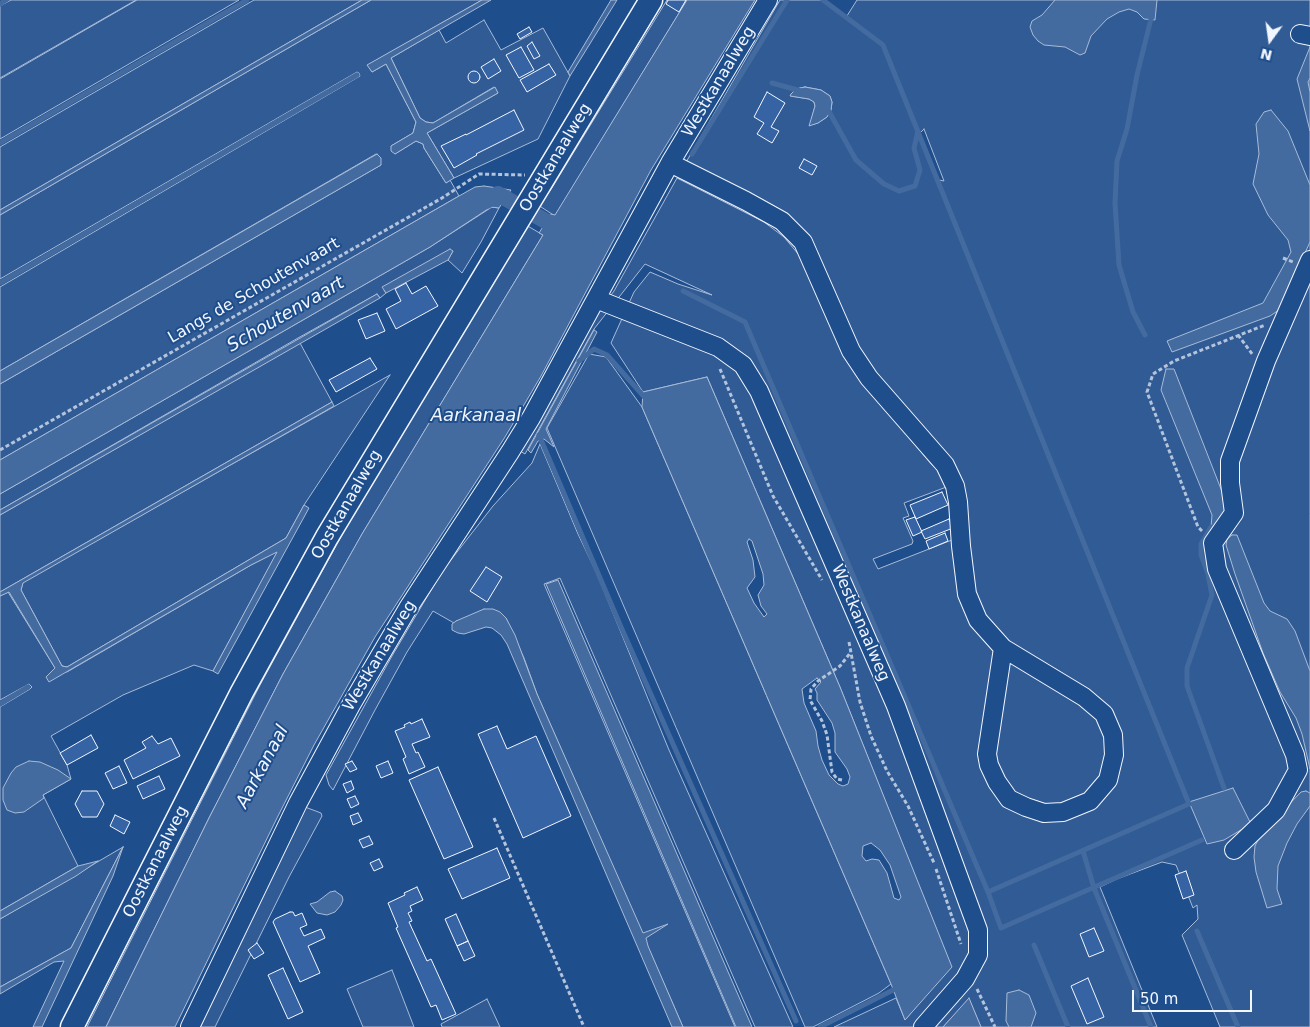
<!DOCTYPE html>
<style>
body{margin:0}
#map{position:relative;width:1310px;height:1027px;overflow:hidden;background:#1f4e8c;font-family:"DejaVu Sans",sans-serif}
canvas{display:block}
.north{position:absolute;left:1245px;top:15px;width:50px;height:50px;-webkit-text-stroke:4px #1f4e8c;paint-order:stroke;rotate:194deg;font-size:14px;font-weight:700;line-height:20px;text-align:center;color:#f2f6ff}
.north::after{content:'';display:block;margin:auto;width:18px;height:22px;background:#f2f6ff;clip-path:polygon(50% 0,100% 100%,50% 72%,0 100%)}
.scale{position:absolute;left:1132px;top:990px;width:120px;height:22px;box-sizing:border-box;border:2px solid #f2f6ff;border-top:0;padding-left:6px;font-size:15px;line-height:18px;white-space:nowrap;color:#f2f6ff;-webkit-text-stroke:4px #1f4e8c;paint-order:stroke}
</style>
<div id="map">
<canvas width="1310" height="1027"></canvas>
<div class="north">N</div>
<div class="scale">50 m</div>
</div>
<script>
const ctx = document.querySelector('canvas').getContext('2d');
ctx.lineJoin = 'round';
function fillPath(path, color) {
  ctx.fillStyle = color;
  ctx.fill(path, 'evenodd');
}
function poly(rows) {
  const path = new Path2D();
  for (const r of rows) {
    if (r.length === 3) {
      path.moveTo(r[0] + r[2], r[1]);
      path.arc(r[0], r[1], r[2], 0, 2 * Math.PI);
      continue;
    }
    path.moveTo(r[0], r[1]);
    for (let i = 2; i < r.length; i += 2) path.lineTo(r[i], r[i + 1]);
  }
  return path;
}
function stroke(path, color, width, dash) {
  ctx.strokeStyle = color;
  ctx.lineWidth = width;
  ctx.lineCap = dash ? 'butt' : 'round';
  ctx.setLineDash(dash || []);
  ctx.stroke(path);
}
function label(font, color, halo, rows, align = 'center') {
  ctx.font = font + ' "DejaVu Sans",sans-serif';
  ctx.lineWidth = 4;
  ctx.setLineDash([]);
  ctx.textBaseline = 'middle';
  ctx.strokeStyle = halo;
  ctx.fillStyle = color;
  for (const [text, x, y, turn = 0] of rows) {
    ctx.save();
    ctx.translate(x, y);
    ctx.rotate((+turn || 0) * Math.PI / 180);
    ctx.textAlign = isNaN(turn) ? turn : align;
    if (halo) ctx.strokeText(text, 0, 0);
    ctx.fillText(text, 0, 0);
    ctx.restore();
  }
}
const built = poly([
 [11,0,136,0,0,78,0,6,11,0],
 [137,0,239,0,0,139,0,79,137,0],
 [254,0,362,0,0,210,0,147,254,0],
 [371,0,482,0,368,65,372,72,386,64,416,122,413,133,391,146,395,154,416,141,423,144,424,148,446,183,450,180,459,196,0,460,0,384,381,165,376,154,0,371,0,287,360,76,359,73,357,72,0,279,0,215,371,0],
 [667,0,687,0,555,216,538,205,550,191,667,0],
 [780,0,826,0,845,19,857,0,1310,0,1310,1027,1220,1027,1182,935,1198,919,1197,905,1193,908,1176,865,1162,862,1117,879,1100,887,1157,1027,981,1027,969,999,943,1027,834,1027,896,998,905,1020,951,966,840,687,707,377,643,392,611,343,634,292,650,272,678,284,712,295,645,264,594,329,525,454,520,451,588,326,614,291,677,178,764,222,784,237,799,255,853,360,869,384,868,389,932,465,949,479,949,486,904,503,909,516,903,518,913,541,912,544,873,559,878,569,957,538,961,586,975,620,997,650,997,669,985,749,987,765,994,784,1006,799,1025,810,1054,816,1067,813,1089,804,1100,794,1111,779,1117,754,1115,738,1110,721,1102,707,1001,641,991,632,974,603,967,577,961,503,955,474,945,458,895,404,856,354,839,320,818,268,822,265,804,236,788,218,773,208,685,164,780,0],
 [805,87,821,90,830,96,832,102,831,110,827,117,818,123,810,125,815,106,814,102,809,99,791,96,791,94,796,89,805,87],
 [924,129,944,181,939,180,920,133,924,129],
 [484,20,501,50,543,28,570,76,538,139,454,178,427,133,498,93,494,87,433,123,426,122,420,118,391,58,439,30,446,43,484,20],
 [492,207,499,208,481,242,462,273,448,260,453,251,384,290,386,293,380,298,377,294,298,338,0,510,0,494,430,247,492,207],
 [526,225,543,235,362,534,283,674,209,818,106,1027,87,1027,260,685,354,513,526,225],
 [300,343,332,402,0,592,0,515,300,343],
 [589,354,606,357,642,407,891,984,879,993,813,1027,805,1027,547,428,589,354],
 [390,375,304,505,286,538,67,667,62,666,21,590,23,582,390,375],
 [540,444,578,534,597,574,669,750,793,1027,755,1027,560,578,544,584,735,1027,683,1027,537,694,524,658,506,618,456,621,454,623,433,611,407,652,375,710,333,790,329,785,326,775,392,656,443,570,493,506,532,463,540,444],
 [278,551,213,671,194,665,123,695,51,736,67,765,71,779,43,795,78,866,0,911,0,707,30,689,32,687,29,684,0,700,0,596,8,592,55,668,67,672,251,565,278,551],
 [1006,659,1092,706,1111,744,1098,787,1057,808,1024,802,996,775,992,740,1006,659],
 [305,807,321,813,322,816,289,877,215,1027,200,1027,267,884,305,807],
 [123,847,71,948,0,987,0,919,123,847],
 [392,970,414,1027,363,1027,347,989,392,970],
 [487,999,500,1027,442,1027,441,1024,487,999]
]);
fillPath(built, '#305b95');
stroke(built, '#a8bbd7', 1);
const water = poly([
 [362,0,371,0,0,215,0,210,362,0],
 [482,0,491,0,391,58,420,118,426,122,433,123,495,87,498,93,427,133,454,178,446,183,424,148,423,144,416,141,395,154,391,151,391,146,413,133,416,122,386,64,372,72,367,65,482,0],
 [611,0,617,0,570,76,568,72,611,0],
 [687,0,755,0,651,170,541,376,505,437,375,637,314,745,277,818,175,1027,106,1027,209,818,283,674,362,534,543,235,539,233,551,214,555,215,687,0],
 [1055,0,1157,0,1155,20,1144,19,1137,12,1129,9,1119,12,1107,19,1091,36,1085,53,1080,55,1065,47,1044,45,1038,41,1033,35,1030,27,1032,21,1042,15,1055,0],
 [1310,47,1310,78,1308,82,1310,92,1310,131,1297,79,1310,47],
 [805,87,821,90,830,96,832,102,831,110,827,117,818,123,809,126,815,106,814,102,809,99,790,96,791,94,796,89,805,87],
 [1271,110,1288,131,1310,185,1310,242,1279,310,1270,316,1172,352,1167,341,1263,303,1291,252,1288,240,1268,215,1253,184,1259,154,1256,124,1264,112,1271,110],
 [377,154,381,158,381,165,0,384,0,371,377,154],
 [484,186,511,190,499,208,491,207,430,247,0,494,0,460,459,196,475,187,484,186],
 [450,249,453,251,448,260,386,293,382,287,450,249],
 [377,294,380,298,0,515,0,510,377,294],
 [594,330,597,332,546,429,554,447,544,439,538,441,531,453,528,450,594,330],
 [1166,369,1174,369,1230,512,1226,518,1211,527,1212,515,1161,390,1166,369],
 [707,377,840,687,952,967,905,1020,891,984,642,407,643,392,707,377],
 [749,539,752,541,763,574,764,585,758,595,761,606,767,614,764,617,754,603,747,588,755,577,753,560,747,542,749,539],
 [817,678,821,682,815,689,817,693,817,700,832,723,835,733,835,752,847,769,850,777,848,784,843,786,838,784,829,775,822,760,818,746,816,731,804,703,802,689,817,678],
 [871,843,880,850,890,865,901,897,899,900,894,898,887,873,879,860,872,859,866,861,862,856,863,846,871,843],
 [332,402,334,406,23,583,21,590,62,666,67,667,286,538,304,505,309,508,218,674,213,671,277,552,251,565,49,682,46,677,55,668,9,592,0,596,0,592,332,402],
 [1232,535,1237,535,1264,603,1270,611,1287,619,1295,631,1310,671,1310,769,1302,734,1296,718,1280,692,1263,653,1235,574,1226,545,1227,539,1232,535],
 [558,580,752,1027,736,1027,546,584,558,580],
 [484,609,493,609,500,612,506,618,515,635,537,694,643,933,668,924,646,938,648,946,683,1027,672,1027,507,644,501,635,492,628,486,627,464,634,458,633,452,630,452,624,456,621,484,609],
 [29,761,40,762,58,770,71,779,43,795,44,798,24,812,15,813,7,810,3,800,3,788,11,773,16,767,29,761],
 [1233,788,1251,824,1224,840,1207,844,1189,802,1233,788],
 [1306,791,1310,793,1310,806,1297,824,1287,843,1278,866,1277,889,1282,904,1267,908,1256,872,1254,857,1255,846,1261,834,1274,820,1301,792,1306,791],
 [123,847,113,876,42,1027,33,1027,64,961,54,962,0,994,0,987,71,948,123,847],
 [98,861,76,876,0,919,0,911,78,866,98,861],
 [335,891,342,896,343,900,341,905,335,912,327,915,317,913,310,904,317,902,330,892,335,891],
 [1019,990,1029,995,1036,1013,1031,1027,1009,1027,1006,1021,1007,993,1019,990],
 [969,998,981,1027,943,1027,969,998]
]);
fillPath(water, '#446ba0');
stroke(water, '#a8bbd7', 1);
stroke(poly([
 [0,4,6,0],
 [772,83,801,91],
 [827,108,856,160,884,184,899,191,915,186,920,170,914,148,918,131],
 [0,143,247,0],
 [692,154,787,0],
 [0,283,357,75],
 [683,291,745,322,988,892,1189,804,883,45,823,0],
 [1145,335,1133,312,1119,265,1115,203,1117,161,1127,129,1137,75,1152,15],
 [579,361,594,349,607,355,647,400],
 [539,435,621,627,796,1021],
 [1211,527,1201,544,1201,555,1208,574,1212,595,1187,668,1187,686,1224,788],
 [0,704,28,687],
 [1083,851,1094,888,1151,1027],
 [988,892,1001,928,1202,840],
 [1197,931,1238,1027],
 [1034,945,1068,1027],
 [820,1027,899,987]
]), '#446ba0', 5);
stroke(poly([
 [486,201,498,194,565,232]
]), '#446ba0', 16);
const building = poly([
 [668,0,686,0,679,12,666,4,668,0],
 [529,27,532,32,520,39,517,34,529,27],
 [532,42,540,56,534,59,527,46,532,42],
 [521,47,534,70,519,78,506,55,521,47],
 [494,59,501,71,488,79,481,67,494,59],
 [549,64,556,75,527,92,520,80,549,64],
 [474,77,6],
 [767,92,785,103,771,127,779,131,772,143,757,134,764,123,754,117,767,92],
 [514,110,524,130,476,154,477,155,454,168,441,146,466,134,466,135,514,110],
 [804,159,817,166,812,175,799,168,804,159],
 [406,283,412,294,426,286,438,306,396,329,386,309,401,301,395,289,406,283],
 [377,313,385,331,366,339,358,320,377,313],
 [370,358,377,369,336,392,329,380,370,358],
 [942,492,948,505,916,519,910,505,942,492],
 [915,517,922,532,913,536,906,520,915,517],
 [949,519,953,528,925,539,921,531,949,519],
 [945,533,948,541,929,549,926,541,945,533],
 [486,567,502,577,487,602,470,591,486,567],
 [422,719,430,737,412,744,416,753,418,752,425,767,409,774,403,759,406,757,395,731,405,727,404,725,410,722,411,724,422,719],
 [497,726,507,749,536,736,571,816,523,838,478,734,497,726],
 [91,735,98,748,67,765,60,753,91,735],
 [152,736,158,744,171,738,180,756,133,779,124,760,146,748,142,742,152,736],
 [352,761,357,769,350,772,345,764,352,761],
 [388,761,393,773,381,778,376,766,388,761],
 [119,766,127,783,113,789,105,773,119,766],
 [438,767,473,847,444,859,409,780,438,767],
 [159,776,165,789,143,799,137,786,159,776],
 [351,781,354,789,347,793,343,784,351,781],
 [82,791,97,791,104,804,97,817,82,817,75,804,82,791],
 [355,796,359,804,351,808,347,799,355,796],
 [358,813,362,821,353,825,350,816,358,813],
 [115,815,130,822,124,834,110,826,115,815],
 [369,836,373,844,363,848,359,840,369,836],
 [497,848,510,878,462,899,448,869,497,848],
 [379,859,383,867,374,871,370,863,379,859],
 [1186,871,1194,895,1183,899,1175,875,1186,871],
 [417,887,423,900,410,906,412,911,408,913,412,921,409,922,427,961,431,959,456,1014,442,1020,436,1005,431,1007,396,928,398,927,388,903,405,895,404,893,417,887],
 [290,912,293,912,295,916,302,913,307,925,300,928,304,936,321,929,325,938,308,946,320,973,300,982,273,922,275,919,290,912],
 [456,914,468,941,457,946,445,919,456,914],
 [1094,928,1104,951,1089,957,1080,934,1094,928],
 [468,941,475,956,464,961,457,946,468,941],
 [257,943,264,953,254,959,248,950,257,943],
 [283,968,303,1012,288,1019,268,975,283,968],
 [1088,978,1104,1017,1087,1024,1071,986,1088,978]
]);
fillPath(building, '#3563a3');
stroke(building, '#f2f6ff', 1);
const minor = poly([
 [1300,34,1310,36],
 [670,163,746,201,782,221,803,242,851,351,869,378,945,465,955,486,958,502,961,546,967,594,978,620,1003,648],
 [596,299,718,347,743,365,759,391,896,706,978,930,978,955,965,979,923,1027],
 [1003,648,1084,697,1104,714,1113,735,1114,755,1108,780,1090,801,1063,812,1044,813,1026,807,1009,799,997,782,989,765,987,754,1003,648],
 [1234,850,1276,810,1298,770,1295,755,1217,569,1213,543,1234,513,1230,483,1230,461,1266,361,1310,260],
 [190,1027,298,803,351,705,408,608,510,452,531,418,670,163,768,0]
]);
const major = poly([
 [72,1027,242,692,327,537,651,0]
]);
stroke(minor, '#f2f6ff', 20);
stroke(major, '#f2f6ff', 25);
stroke(poly([
 [1283,258,1293,262],
 [1238,335,1253,355],
 [720,369,773,496,822,580],
 [0,450,442,198,479,174,525,175],
 [1202,531,1198,527,1147,392,1153,374,1174,361,1265,325],
 [849,642,860,702,871,736,887,771,908,806,934,863],
 [842,780,837,779,832,772,827,735,822,721,810,700,811,689,818,681,840,666,851,652],
 [494,818,584,1027],
 [936,869,961,944],
 [977,989,995,1027]
]), '#b3c4dc', 3, [4, 2.5]);
stroke(minor, '#1f4e8c', 18);
stroke(major, '#1f4e8c', 22);
label('16px', '#f2f6ff', '#1f4e8c', [
 ["Westkanaalweg",719,82,-59],
 ["Oostkanaalweg",556,158,-59],
 ["Langs de Schoutenvaart",254,291,-30],
 ["Oostkanaalweg",347,505,-60],
 ["Westkanaalweg",860,623,67],
 ["Westkanaalweg",380,656,-59],
 ["Oostkanaalweg",156,862,-63]
]);
label('italic 18px', '#f2f6ff', '#1f4e8c', [
 ["Schoutenvaart",286,315,-30],
 ["Aarkanaal",476,416],
 ["Aarkanaal",263,767,-62]
]);
</script>
